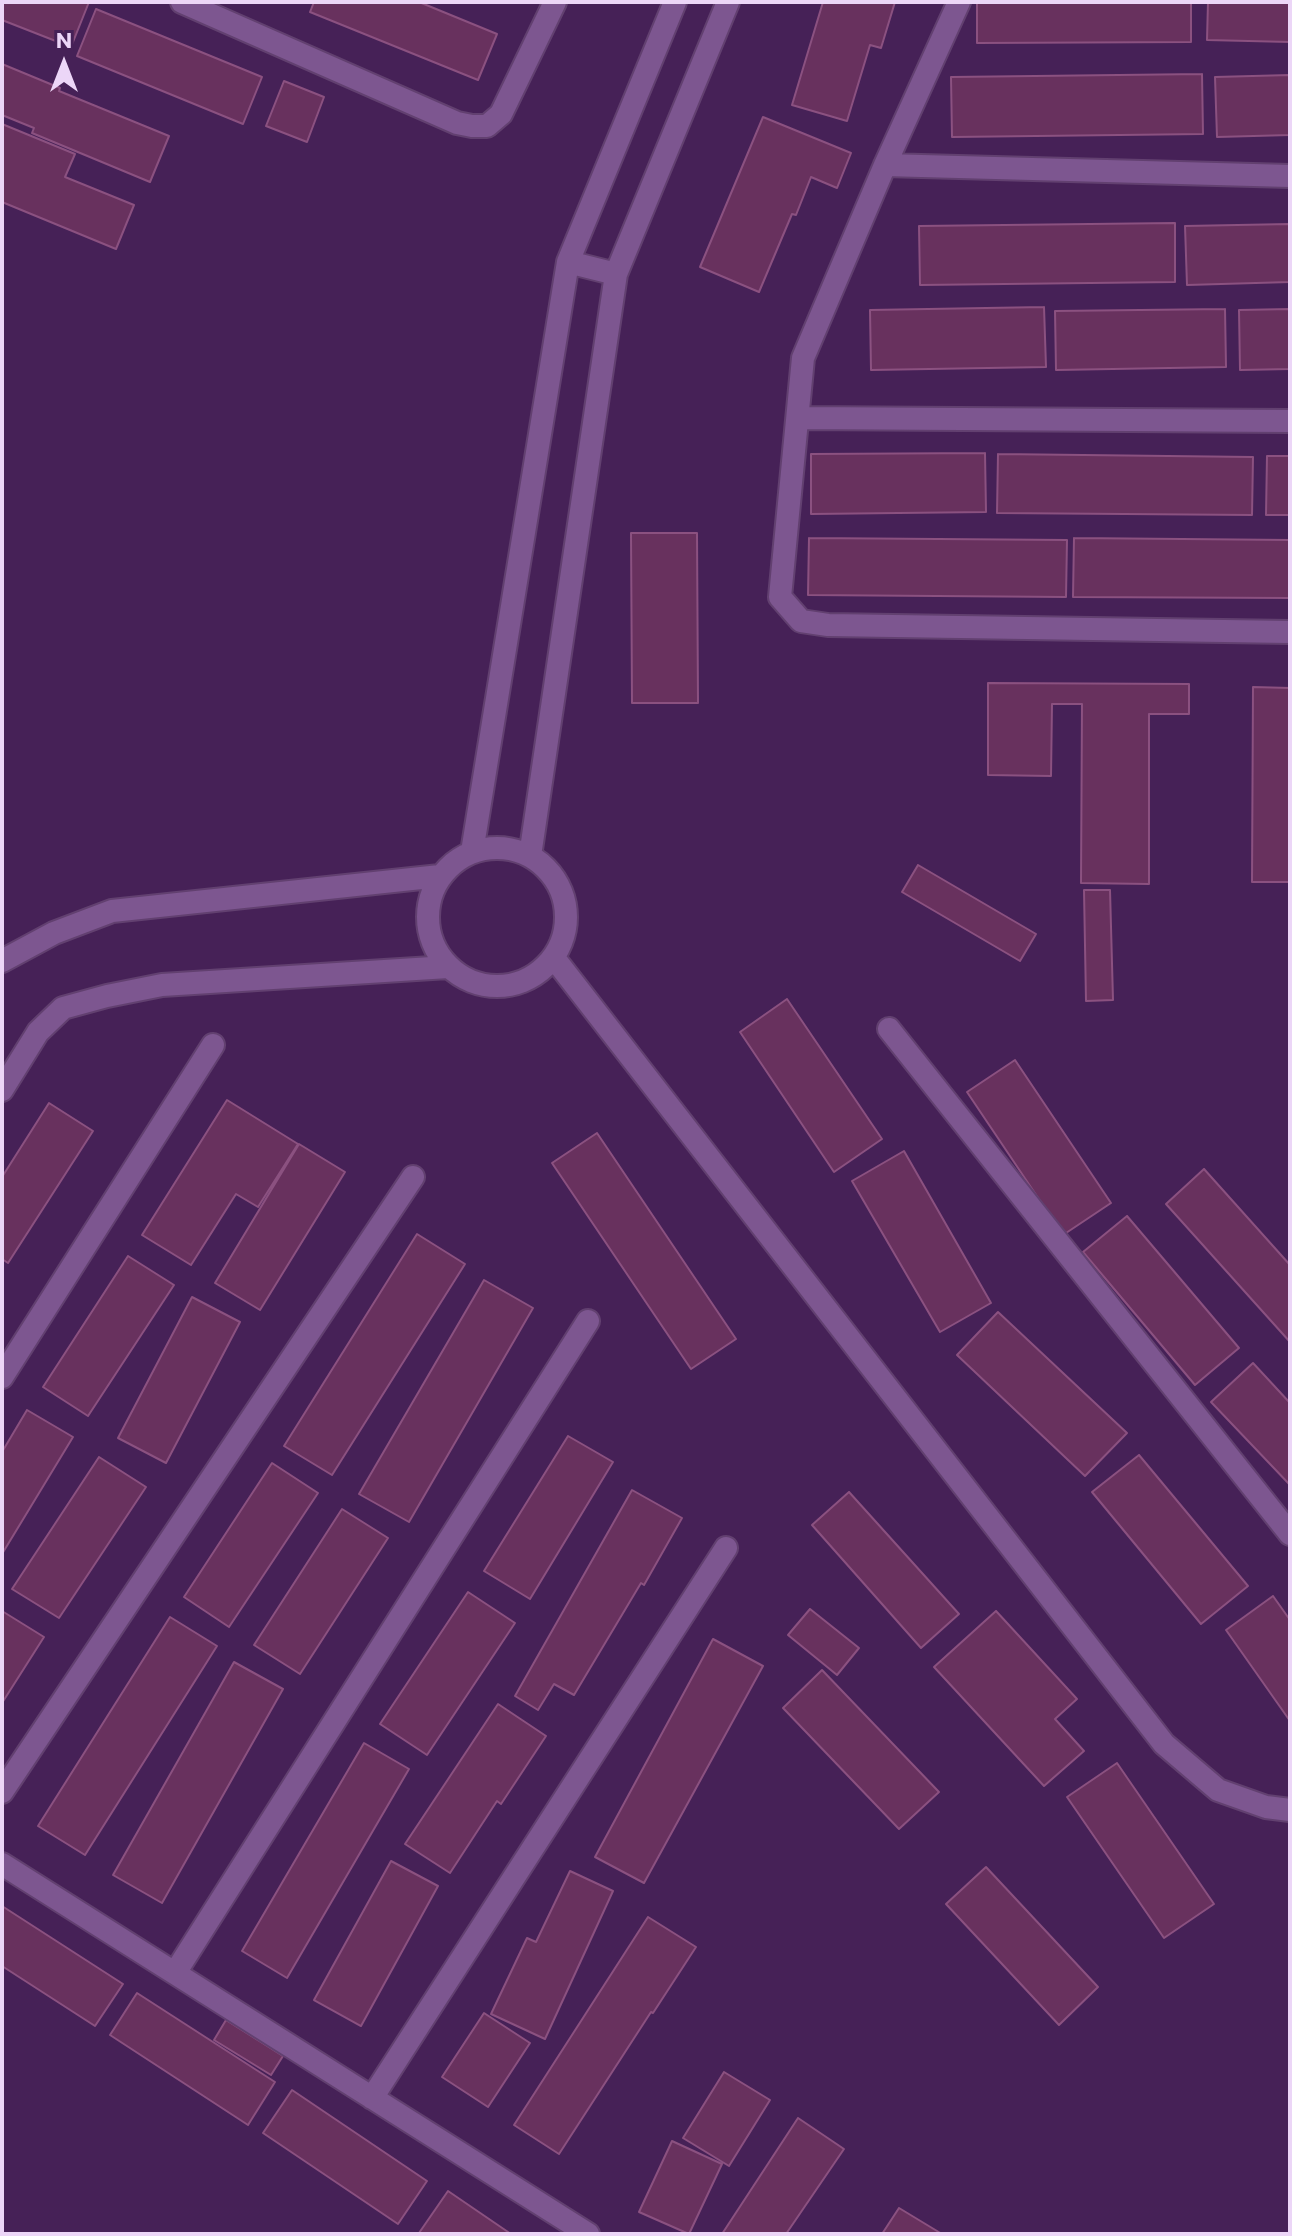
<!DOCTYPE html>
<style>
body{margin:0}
#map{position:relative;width:1292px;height:2236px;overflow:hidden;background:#462157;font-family:Commissioner,sans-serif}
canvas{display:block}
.frame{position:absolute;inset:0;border:4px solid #ecd6f7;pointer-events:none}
.north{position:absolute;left:24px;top:24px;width:80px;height:80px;-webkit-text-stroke:6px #462157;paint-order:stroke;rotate:0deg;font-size:22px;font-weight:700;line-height:32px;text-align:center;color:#ecd6f7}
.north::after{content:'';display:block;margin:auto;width:28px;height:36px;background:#ecd6f7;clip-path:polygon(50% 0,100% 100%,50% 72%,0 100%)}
</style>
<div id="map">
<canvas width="1292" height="2236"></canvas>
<div class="frame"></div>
<div class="north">N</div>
</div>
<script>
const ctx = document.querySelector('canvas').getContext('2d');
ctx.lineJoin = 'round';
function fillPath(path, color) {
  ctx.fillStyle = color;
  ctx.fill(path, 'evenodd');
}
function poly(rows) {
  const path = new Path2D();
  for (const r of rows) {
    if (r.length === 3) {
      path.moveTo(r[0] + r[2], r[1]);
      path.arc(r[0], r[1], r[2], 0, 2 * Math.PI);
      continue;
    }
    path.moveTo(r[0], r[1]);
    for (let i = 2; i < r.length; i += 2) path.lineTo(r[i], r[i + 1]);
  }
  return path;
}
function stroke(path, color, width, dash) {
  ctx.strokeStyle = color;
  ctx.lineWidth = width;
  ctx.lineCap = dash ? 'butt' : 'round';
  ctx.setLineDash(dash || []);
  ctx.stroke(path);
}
const building = poly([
 [2,2,89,2,71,47,2,20,2,2],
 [314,2,419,2,497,34,478,80,310,12,314,2],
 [823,2,895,2,881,48,870,45,847,121,792,105,823,2],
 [977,2,1191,2,1191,42,977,43,977,2],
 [1208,2,1290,2,1290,42,1207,40,1208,2],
 [96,9,262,77,243,124,77,56,96,9],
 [2,64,60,88,59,91,169,136,150,182,32,133,34,128,2,115,2,64],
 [1202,74,1203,134,952,137,951,77,1202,74],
 [1290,75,1290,135,1217,137,1215,77,1290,75],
 [284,81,324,97,307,142,266,126,284,81],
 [763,117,851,153,837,188,811,177,796,215,792,214,759,292,700,267,763,117],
 [2,124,75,154,65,177,134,205,116,249,2,202,2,124],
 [1175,223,1175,282,920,285,919,226,1175,223],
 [1290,224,1290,282,1187,285,1185,226,1290,224],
 [1044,307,1046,367,871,370,870,310,1044,307],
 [1225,309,1226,367,1056,370,1055,311,1225,309],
 [1290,309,1290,369,1240,370,1239,310,1290,309],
 [985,453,986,512,811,514,811,454,985,453],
 [998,454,1253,457,1252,515,997,513,998,454],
 [1267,456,1290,456,1290,515,1266,515,1267,456],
 [631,533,697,533,698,703,632,703,631,533],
 [809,538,1067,540,1066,597,808,595,809,538],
 [1074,538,1290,540,1290,598,1073,597,1074,538],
 [988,683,1189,684,1189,714,1149,714,1149,884,1081,883,1082,704,1052,704,1051,776,988,775,988,683],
 [1253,687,1290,688,1290,882,1252,882,1253,687],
 [918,865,1036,934,1020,961,902,892,918,865],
 [1084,890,1110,890,1113,1000,1086,1001,1084,890],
 [787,999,882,1139,834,1172,740,1032,787,999],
 [1015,1060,1111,1203,1063,1235,967,1092,1015,1060],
 [227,1100,298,1144,258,1207,236,1194,191,1265,142,1235,227,1100],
 [49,1103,93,1131,8,1263,2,1259,2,1177,49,1103],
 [597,1133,736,1339,691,1369,552,1163,597,1133],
 [299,1144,345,1172,260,1310,215,1283,299,1144],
 [904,1151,991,1303,940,1332,852,1181,904,1151],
 [1204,1169,1290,1265,1290,1342,1166,1204,1204,1169],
 [1127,1216,1239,1348,1195,1385,1083,1252,1127,1216],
 [417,1234,465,1264,332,1475,284,1446,417,1234],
 [128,1256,174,1285,88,1416,43,1387,128,1256],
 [484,1280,533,1308,409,1522,359,1494,484,1280],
 [192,1297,240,1322,166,1463,118,1438,192,1297],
 [998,1312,1127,1433,1085,1476,957,1355,998,1312],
 [1253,1363,1290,1403,1290,1485,1211,1402,1253,1363],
 [27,1410,73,1437,2,1554,2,1452,27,1410],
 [568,1436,613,1462,530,1599,484,1571,568,1436],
 [1139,1455,1248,1586,1201,1624,1092,1492,1139,1455],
 [99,1457,146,1487,59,1618,12,1589,99,1457],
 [272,1463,318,1493,229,1627,184,1597,272,1463],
 [632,1490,682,1518,644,1585,641,1583,574,1695,554,1684,538,1710,515,1696,632,1490],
 [849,1492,959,1614,921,1648,812,1525,849,1492],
 [342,1509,388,1538,300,1674,254,1645,342,1509],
 [468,1592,515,1623,427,1755,380,1724,468,1592],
 [1273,1596,1290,1620,1290,1721,1226,1630,1273,1596],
 [810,1609,859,1648,837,1675,788,1635,810,1609],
 [2,1611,44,1637,2,1703,2,1611],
 [996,1611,1077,1699,1055,1719,1084,1751,1044,1786,934,1667,996,1611],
 [170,1617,217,1646,85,1855,38,1826,170,1617],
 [713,1639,763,1666,644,1883,595,1857,713,1639],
 [234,1662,283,1689,162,1903,113,1875,234,1662],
 [822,1670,939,1792,899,1829,783,1708,822,1670],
 [498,1704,546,1736,501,1804,497,1801,450,1873,405,1844,498,1704],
 [364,1743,409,1769,287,1978,242,1951,364,1743],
 [1117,1763,1214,1904,1164,1938,1067,1797,1117,1763],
 [391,1861,438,1886,361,2026,314,2000,391,1861],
 [986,1867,1098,1987,1059,2025,946,1904,986,1867],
 [570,1871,613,1891,545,2039,491,2014,527,1938,536,1942,570,1871],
 [2,1906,123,1984,95,2026,2,1966,2,1906],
 [648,1917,696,1947,653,2013,651,2012,559,2154,514,2125,648,1917],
 [137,1993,275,2082,248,2125,110,2035,137,1993],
 [484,2013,530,2043,488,2107,442,2077,484,2013],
 [226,2020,283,2056,271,2075,214,2040,226,2020],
 [724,2072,770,2100,729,2166,683,2138,724,2072],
 [292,2090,427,2181,398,2224,263,2133,292,2090],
 [798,2118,844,2149,786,2234,722,2234,798,2118],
 [672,2141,722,2164,689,2234,639,2212,672,2141],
 [448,2191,511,2234,419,2233,448,2191],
 [899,2208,942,2234,882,2234,899,2208]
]);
fillPath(building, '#68315e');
stroke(building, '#8b5180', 2);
const service = poly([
 [182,2,457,123,472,126,487,126,501,114,555,2],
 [959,2,885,165,803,358,780,597,801,621,828,625,1290,632],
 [885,165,1290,176],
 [798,418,1290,421]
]);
const minor = poly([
 [568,262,616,274],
 [497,917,69],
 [472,852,568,262,675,2],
 [530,856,616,274,728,2],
 [554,958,1164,1744,1218,1790,1266,1807,1290,1810],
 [2,961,54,933,112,911,440,876],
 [889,1029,1290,1534],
 [2,1090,38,1032,63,1008,107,996,162,985,448,967],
 [2,1377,213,1045],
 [2,1792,413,1177],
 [2,1864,588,2234],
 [175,1973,588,1321],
 [372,2098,726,1548]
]);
stroke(service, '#624070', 26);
stroke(minor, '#624070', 26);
stroke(service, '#7d5690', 22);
stroke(minor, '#7d5690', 22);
</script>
